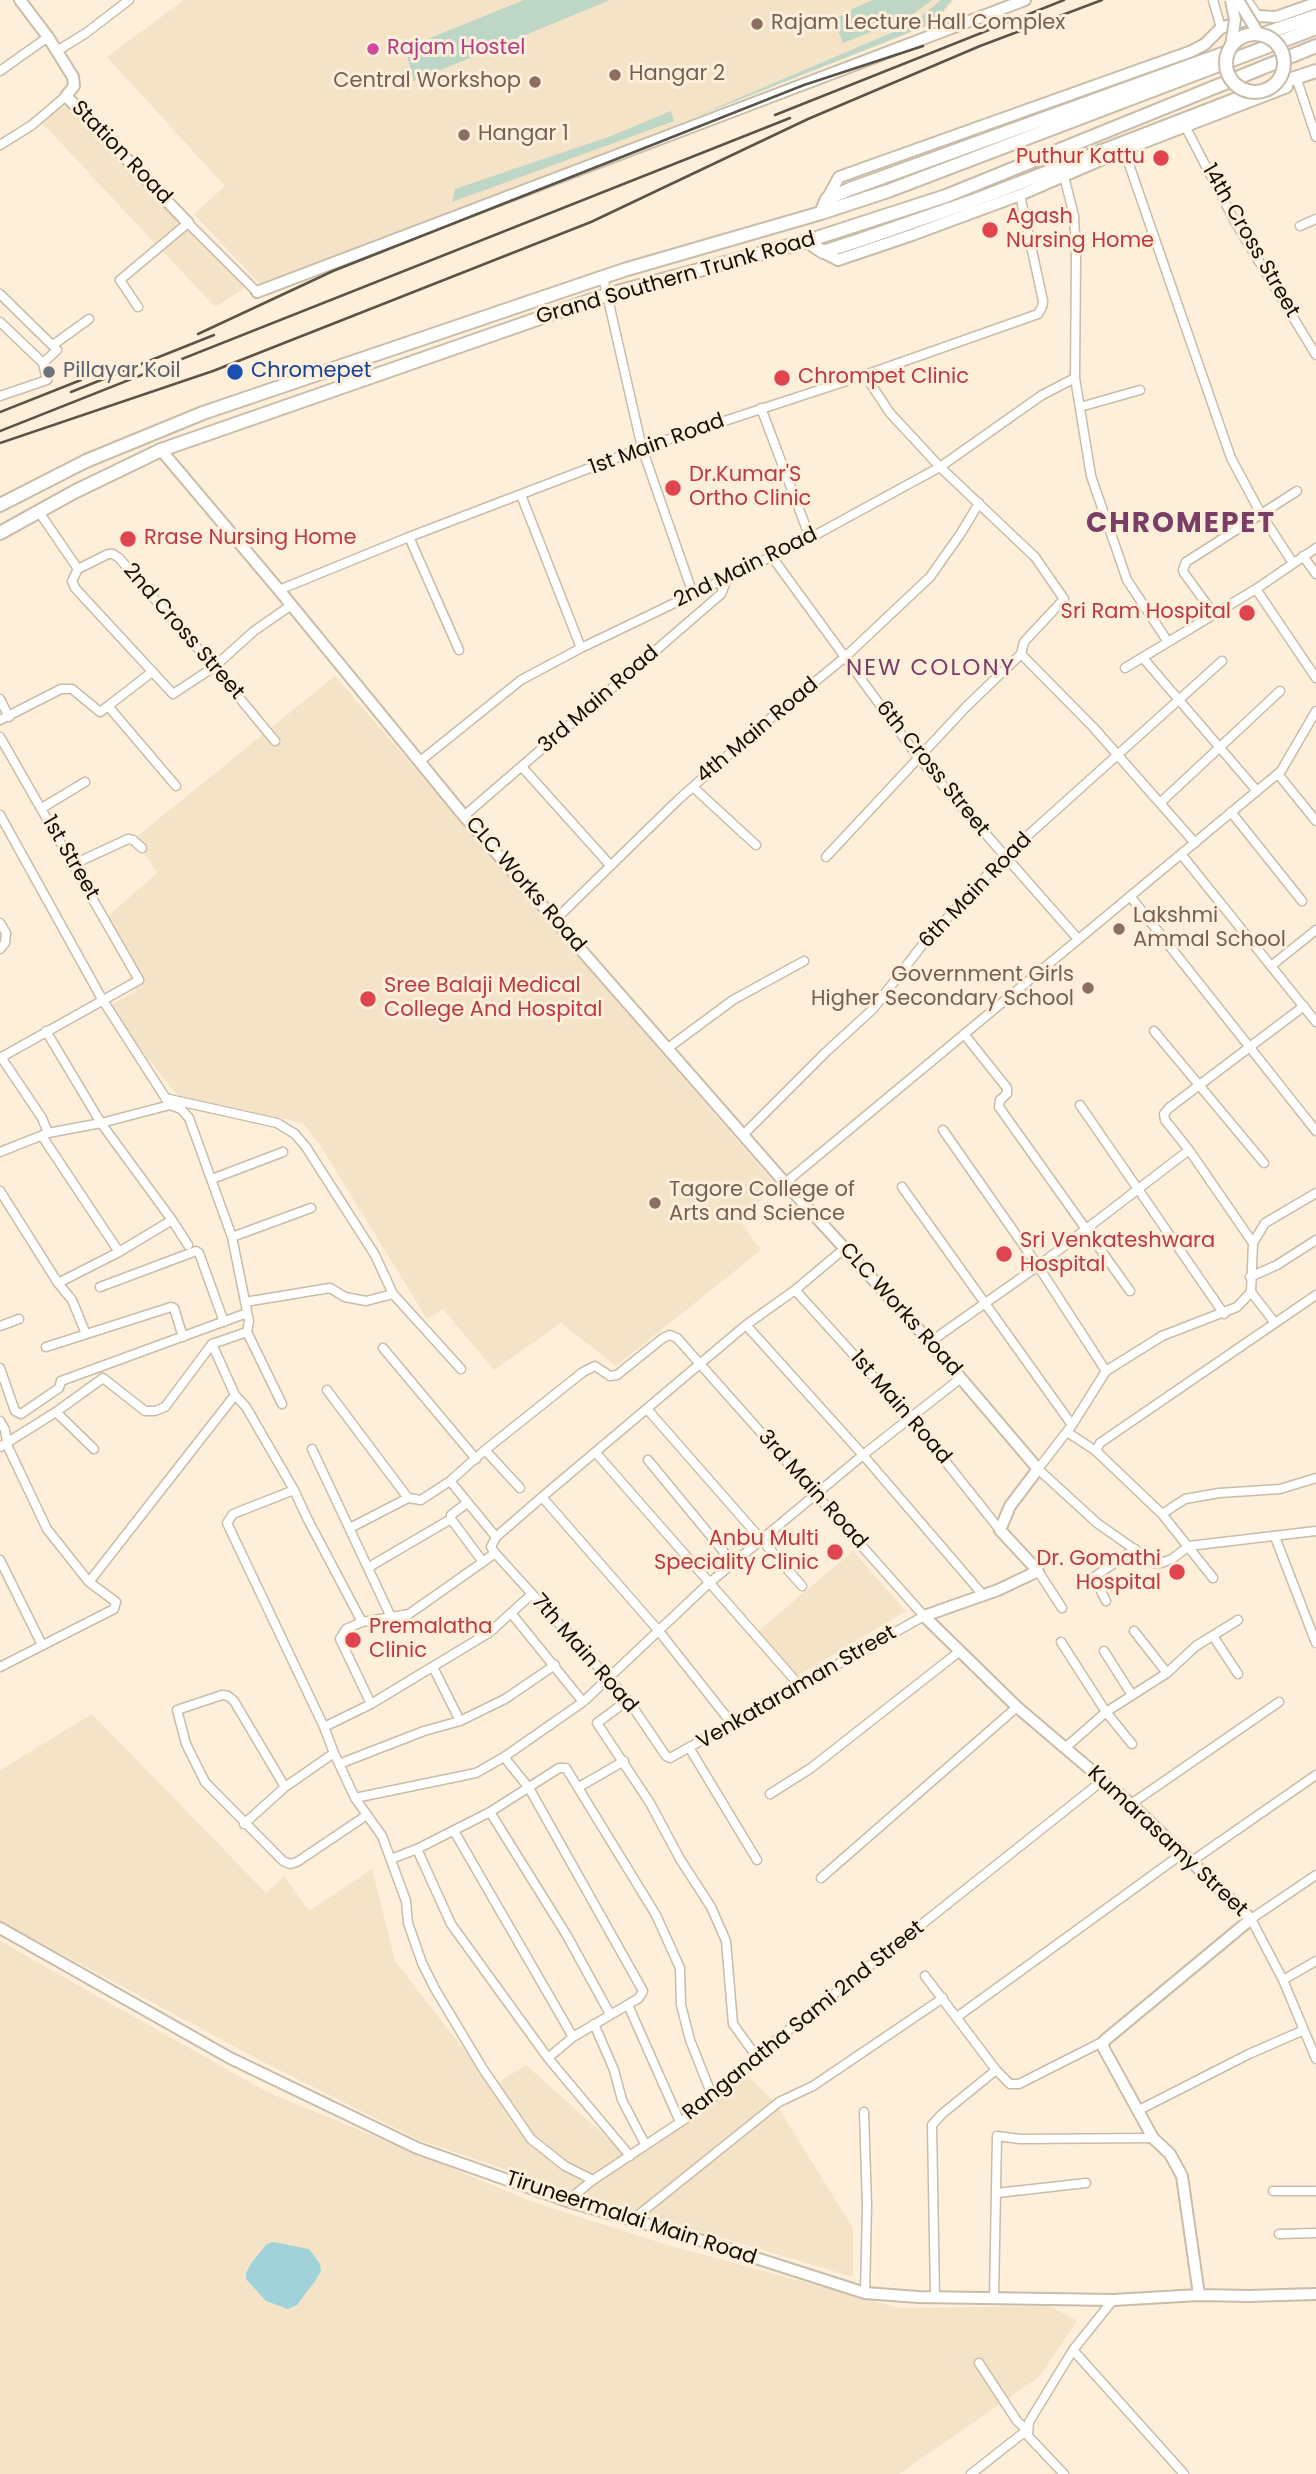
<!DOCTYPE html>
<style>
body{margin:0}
canvas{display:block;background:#fdefda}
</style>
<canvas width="1316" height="2474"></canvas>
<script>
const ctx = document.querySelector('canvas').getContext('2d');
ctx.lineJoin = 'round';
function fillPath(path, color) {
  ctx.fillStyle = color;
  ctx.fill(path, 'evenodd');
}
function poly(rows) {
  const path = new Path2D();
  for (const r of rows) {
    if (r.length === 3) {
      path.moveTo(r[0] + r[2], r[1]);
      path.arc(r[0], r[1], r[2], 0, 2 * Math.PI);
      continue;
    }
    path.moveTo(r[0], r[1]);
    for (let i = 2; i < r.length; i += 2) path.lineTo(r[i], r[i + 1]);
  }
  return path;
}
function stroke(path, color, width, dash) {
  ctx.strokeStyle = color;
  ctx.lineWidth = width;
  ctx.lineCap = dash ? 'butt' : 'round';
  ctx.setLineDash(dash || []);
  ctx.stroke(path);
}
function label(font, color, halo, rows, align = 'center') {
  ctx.font = font + ' Poppins,sans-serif';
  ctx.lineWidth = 6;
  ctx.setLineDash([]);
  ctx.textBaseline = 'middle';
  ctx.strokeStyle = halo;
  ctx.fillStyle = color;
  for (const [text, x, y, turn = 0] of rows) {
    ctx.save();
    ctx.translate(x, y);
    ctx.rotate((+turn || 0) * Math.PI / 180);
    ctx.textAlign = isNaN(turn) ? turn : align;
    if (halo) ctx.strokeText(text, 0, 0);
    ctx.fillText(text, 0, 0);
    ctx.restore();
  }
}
fillPath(poly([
 [184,0,954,0,934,24,262,286,194,214,225,186,107,57],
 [65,100,245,288,215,307,43,124],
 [335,676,774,1183,742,1224,761,1250,616,1366,561,1323,494,1370,443,1309,427,1319,320,1145,303,1123,177,1095,107,1007,136,991,108,916,157,873,135,838],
 [853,1551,906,1611,796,1677,756,1633],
 [92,1714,266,1893,284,1876,309,1911,372,1869,395,1961,492,2086,526,2065,630,2158,747,2075,776,2104,853,2228,853,2277,605,2203,419,2140,265,2063,0,1921,0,1770],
 [0,1941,267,2092,536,2203,668,2245,899,2308,1050,2306,1077,2321,1039,2377,899,2474,0,2474]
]), '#f4e3c7');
fillPath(poly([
 [524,0,610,0,414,81,405,48],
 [873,0,932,0,908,18,843,43,833,18,849,14,852,9],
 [941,0,952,0,933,23,683,122,912,24],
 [671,111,674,121,452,202,455,189,611,136]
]), '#bdd6c6');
fillPath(poly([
 [273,2242,309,2249,320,2264,321,2271,315,2281,297,2305,288,2309,266,2301,246,2279,246,2273,252,2262,267,2244]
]), '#9fd2d9');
const street = poly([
 [1213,0,1221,28],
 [1247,0,1258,16],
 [57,51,86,33,129,0],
 [0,71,48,37],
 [1298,83,1316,137],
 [1185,126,1235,222,1316,355],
 [0,145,32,125,66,96],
 [1124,150,1231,458,1261,514,1293,563],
 [1064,176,1074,216,1076,256,1075,378,1091,476,1127,580,1168,642],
 [1300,226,1316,219],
 [603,277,642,448,693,594],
 [0,294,57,350,43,363,0,322],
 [138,307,120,280,188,223,257,292],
 [53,345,89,319],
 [870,383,890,413,940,467,1035,557,1064,599,1024,642,1021,654],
 [0,396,47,380,43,363],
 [1080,407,1140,390],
 [761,408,810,538],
 [521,495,581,648],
 [39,512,78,569],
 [409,537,459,650],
 [1303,556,1316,574],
 [772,557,918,757,1078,939],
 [78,569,72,581,75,588,173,694,214,667,254,631,290,606],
 [78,569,108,554,113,554,119,558,214,667,275,741],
 [1256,589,1316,678],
 [279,590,409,537,642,448,865,375,1038,314,1042,307,1043,301,1020,195],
 [1214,614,1184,573,1183,570,1186,562,1297,491],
 [1143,658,1257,791],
 [1125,668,1256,589,1316,548],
 [152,672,108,706,176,786],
 [0,699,9,717],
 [0,720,61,689,72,689,100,712,108,706],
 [0,737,139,980,0,1058],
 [419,762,521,680,581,648,810,538,940,467,1042,395,1075,378],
 [522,767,610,865],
 [1278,774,1316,821],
 [693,787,756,845],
 [1160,803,1280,691],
 [42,808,85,782],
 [1231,812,1302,901],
 [0,815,102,999,170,1105],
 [464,816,721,594,727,579],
 [1181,854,1316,1022],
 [826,857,966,707,1021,654,1094,728,1195,843],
 [74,864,128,839,133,840,142,848],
 [1130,896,1316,1131],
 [555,920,678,800,755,731,844,658,930,577,961,533,979,503],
 [0,923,6,933,5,943,0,949],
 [1271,966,1316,930],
 [46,1031,101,1123,172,1220,188,1245],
 [1154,1031,1264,1163],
 [964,1034,1007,1088,1007,1094,1000,1100,999,1107,1130,1291],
 [668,1048,733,1000,804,961],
 [1,1057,42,1118,48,1133],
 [165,1098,277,1123,295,1134,306,1147,375,1255,393,1294],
 [1080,1105,1224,1314],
 [943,1130,1038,1266,1106,1371],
 [743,1135,826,1052,873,1009,923,944,1005,856,1222,661],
 [0,1152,48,1133,101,1123,170,1105,181,1109,189,1118,232,1237,249,1321,247,1332,212,1344,235,1395,246,1407,294,1490,307,1518,362,1622,346,1629,340,1639,371,1704,324,1727,334,1753,355,1798,382,1836,406,1901,408,1923,422,1963,435,1989,483,2069,531,2139,565,2166,593,2180],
 [212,1179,283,1152],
 [785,1183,1281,771,1316,711],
 [902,1187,1072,1425],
 [0,1191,58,1283,119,1252,42,1136],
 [1316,1193,1265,1223,1253,1243,1251,1292,1237,1307,1162,1336,1106,1371,1072,1425,1038,1469,1097,1523,1154,1563,1161,1563,1172,1559,1189,1546,1316,1531],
 [232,1237,311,1208],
 [1253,1243,1189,1150,1165,1120,1164,1114,1169,1108,1304,1006],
 [119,1252,172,1220],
 [1250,1277,1277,1265,1316,1240],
 [58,1283,72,1300,86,1334],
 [100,1287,196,1251,199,1253,224,1322],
 [795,1290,911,1418,1000,1530],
 [1251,1292,1275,1323],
 [245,1302,330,1288,345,1297,366,1301,393,1294,461,1369],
 [746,1325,863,1455,983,1595],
 [0,1326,19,1319],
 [247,1332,282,1404],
 [930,1342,1038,1266,1189,1150],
 [46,1347,171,1307,174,1308,183,1337],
 [383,1348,476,1459],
 [0,1368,15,1411,21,1414,59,1388,61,1381,247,1313],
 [327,1390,408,1498],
 [647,1409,802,1586],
 [56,1412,94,1449],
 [0,1421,5,1430,8,1447,47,1529,89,1582,235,1395],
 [1067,1432,1096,1451,1100,1443,1316,1295],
 [0,1447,56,1412,103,1378,145,1411,155,1411,165,1407,212,1344],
 [312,1449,391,1617],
 [485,1450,520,1488],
 [1096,1451,1162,1514,1213,1578],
 [596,1453,800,1686],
 [648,1460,733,1563],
 [450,1481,496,1537],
 [294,1490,233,1514,227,1523,324,1727],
 [542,1497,658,1630,733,1725],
 [1162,1514,1185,1499,1219,1493,1280,1489,1316,1478],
 [451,1519,483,1562],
 [350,1528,408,1498,421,1500,450,1481,485,1450,583,1372,595,1366,610,1376,617,1375,663,1338,670,1335,677,1338,924,1616,670,1758,666,1756,628,1700,495,1553],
 [1275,1537,1316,1643],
 [0,1560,42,1645],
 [369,1567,451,1519,451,1515,467,1503],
 [1038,1571,1062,1608],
 [1106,1601,1094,1577,1135,1549],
 [511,1613,583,1702],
 [362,1622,409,1614,483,1562,495,1553,491,1547,496,1537,542,1497,746,1325,795,1290,845,1248],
 [1134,1631,1167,1673],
 [1213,1636,1238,1674],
 [1061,1642,1106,1712,1132,1744],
 [1104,1651,1132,1695],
 [0,1667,114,1609,116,1602,89,1582],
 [433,1667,460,1721],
 [628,1700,597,1723,650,1803,680,1859,711,1907,726,1941,733,2024,756,2056],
 [371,1704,490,1632,532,1594],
 [1065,1748,1106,1712,1167,1673,1196,1646,1238,1620],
 [690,1749,757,1860],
 [504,1757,529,1788,643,1991,639,1998,573,2037,548,2058],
 [339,1764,424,1731,460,1721,505,1699,555,1665],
 [285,1787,234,1701,228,1696,222,1695,177,1710,186,1744,205,1782,283,1861,290,1864,297,1862,367,1815],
 [579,1787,624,1761],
 [770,1794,811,1768,960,1651],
 [355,1798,476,1773,504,1757,583,1702,708,1584,863,1455,961,1378],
 [1131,1804,1279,1702],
 [490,1812,566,1934,610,2014],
 [244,1824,285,1787,334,1753],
 [454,1831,573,2037],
 [417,1849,451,1924,548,2058,630,2156],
 [391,1859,417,1849,490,1812,559,1768,566,1768,656,1915,680,1968,681,2005,690,2040,713,2098],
 [1192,1861,1316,1775],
 [1316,1875,1251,1919,1283,1980,1316,2059],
 [821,1878,1017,1707],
 [925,1976,996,2070,1010,2084,1019,2084,1104,2041],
 [1283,1980,1316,1961],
 [628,2005,680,2122],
 [957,2017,1183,1853],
 [594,2024,614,2070,622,2100,645,2144],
 [1139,2110,1249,2054,1304,2030],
 [864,2112,867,2206,865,2293],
 [1273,2191,1316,2191],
 [997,2193,1086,2183],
 [567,2201,593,2180,691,2115,739,2076,756,2056,1102,1781],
 [632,2220,779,2102,813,2086,943,1998],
 [1279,2234,1316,2233],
 [935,2297,932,2125,942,2114,996,2070],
 [994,2298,997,2136,1020,2139,1153,2138],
 [1073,2350,1184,2474],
 [971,2474,1027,2430,1017,2421,979,2363],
 [1064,2474,1028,2436,1029,2422,1073,2350,1113,2300]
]);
const secondary = poly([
 [20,0,48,37,73,77,74,86,66,96,188,223],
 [827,199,839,177,1192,51,1205,44,1221,28,1258,16,1276,17,1316,3],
 [823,252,838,260,912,235,1020,195,1124,150,1287,87],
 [257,292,1025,0],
 [161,450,279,590,464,816,785,1183,930,1342,1038,1469,1010,1506,1000,1530,1038,1571,998,1590,924,1616,1017,1707,1131,1804,1251,1919,1104,2041,1103,2047,1153,2138,1170,2154,1182,2176,1199,2295],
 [0,1928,230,2058,417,2148,567,2201,681,2234,865,2293,918,2297,1113,2300,1199,2295,1248,2296,1316,2294]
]);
const primary = poly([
 [1263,34,1316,16],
 [1274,85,1316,71],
 [821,213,827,199,850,189,1228,52],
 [807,241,823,252,863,239,970,202,1255,92],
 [0,505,86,461,203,413,624,270,821,213,888,191,1316,28],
 [0,533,74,492,161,450,606,295,807,241,946,196,1316,46]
]);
stroke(street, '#c9bca8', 11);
stroke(secondary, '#c9bca8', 14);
stroke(primary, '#c9bca8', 16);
stroke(street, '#fff', 8);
stroke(secondary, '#fff', 10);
stroke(primary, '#fff', 12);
stroke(poly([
 [775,115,1064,0],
 [198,334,333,271,804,85,923,46],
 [71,392,214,335],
 [0,412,81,380],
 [0,431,790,118],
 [0,443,213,371,591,222,808,119,980,46,1102,0]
]), '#5a5347', 2.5);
const secondaryBridge = poly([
 [1238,0,1258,33],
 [1231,46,1235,20,1231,0]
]);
const primaryBridge = poly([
 [1255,63,29]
]);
stroke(secondaryBridge, '#c9bca8', 14, []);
stroke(primaryBridge, '#c9bca8', 16, []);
stroke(secondaryBridge, '#fff', 10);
stroke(primaryBridge, '#fff', 12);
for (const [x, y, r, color] of [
 [757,24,7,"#8d6e63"],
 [373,49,7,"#d1479c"],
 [615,75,7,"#8d6e63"],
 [535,82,7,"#8d6e63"],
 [464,135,7,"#8d6e63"],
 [1161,158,9,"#e0444e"],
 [990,230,9,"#e0444e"],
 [49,372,7,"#6b7280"],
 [235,372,9,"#1a4fb4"],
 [782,378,9,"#e0444e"],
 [673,488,9,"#e0444e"],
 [128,539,9,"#e0444e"],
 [1247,613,9,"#e0444e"],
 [1119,929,7,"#8d6e63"],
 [1088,988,7,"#8d6e63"],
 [368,999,9,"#e0444e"],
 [655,1203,7,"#8d6e63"],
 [1004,1254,9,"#e0444e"],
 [835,1552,9,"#e0444e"],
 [1177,1572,9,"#e0444e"],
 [353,1640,9,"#e0444e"]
]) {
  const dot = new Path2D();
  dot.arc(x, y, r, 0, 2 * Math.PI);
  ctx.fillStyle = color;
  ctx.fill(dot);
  stroke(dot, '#fdefda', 2.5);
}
label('21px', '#785e54', '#fdefda', [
 ["Rajam Lecture Hall Complex",771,24],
 ["Hangar 2",629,75],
 ["Central Workshop",521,82,"right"],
 ["Hangar 1",478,135],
 ["Lakshmi",1133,917],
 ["Ammal School",1133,941],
 ["Government Girls",1074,976,"right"],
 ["Higher Secondary School",1074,1000,"right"],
 ["Tagore College of",669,1191],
 ["Arts and Science",669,1215]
], 'left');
label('21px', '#b23c85', '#fdefda', [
 ["Rajam Hostel",387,49]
], 'left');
label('21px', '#120e07', '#fdefda', [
 ["Station Road",121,153,46],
 ["14th Cross Street",1250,241,60],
 ["Grand Southern Trunk Road",676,279,-16],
 ["1st Main Road",657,445,-20],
 ["2nd Main Road",746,568,-26],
 ["2nd Cross Street",183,632,49],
 ["3rd Main Road",599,700,-41],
 ["4th Main Road",758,731,-40],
 ["6th Cross Street",932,769,51],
 ["1st Street",70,858,60],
 ["CLC Works Road",525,885,49],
 ["6th Main Road",976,891,-46],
 ["CLC Works Road",900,1310,48],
 ["1st Main Road",900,1408,49],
 ["3rd Main Road",812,1490,48],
 ["7th Main Road",584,1654,49],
 ["Venkataraman Street",797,1688,-30],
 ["Kumarasamy Street",1167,1842,43],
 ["Ranganatha Sami 2nd Street",804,2021,-39],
 ["Tiruneermalai Main Road",631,2219,18]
]);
label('21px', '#be3a42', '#fdefda', [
 ["Puthur Kattu",1145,158,"right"],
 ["Agash",1006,218],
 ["Nursing Home",1006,242],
 ["Chrompet Clinic",798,378],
 ["Dr.Kumar'S",689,476],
 ["Ortho Clinic",689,500],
 ["Rrase Nursing Home",144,539],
 ["Sri Ram Hospital",1231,613,"right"],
 ["Sree Balaji Medical",384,987],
 ["College And Hospital",384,1011],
 ["Sri Venkateshwara",1020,1242],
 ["Hospital",1020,1266],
 ["Anbu Multi",819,1540,"right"],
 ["Speciality Clinic",819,1564,"right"],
 ["Dr. Gomathi",1161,1560,"right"],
 ["Hospital",1161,1584,"right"],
 ["Premalatha",369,1628],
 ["Clinic",369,1652]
], 'left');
label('21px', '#5b616d', '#fdefda', [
 ["Pillayar Koil",63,372]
], 'left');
label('21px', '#164399', '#fdefda', [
 ["Chromepet",251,372]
], 'left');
ctx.letterSpacing = '2px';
label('23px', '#793d66', '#fdefda', [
 ["NEW COLONY",931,669]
]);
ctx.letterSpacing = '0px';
ctx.letterSpacing = '2px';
label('bold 28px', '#793d66', '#fdefda', [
 ["CHROMEPET",1181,525]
]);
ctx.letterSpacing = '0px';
</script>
